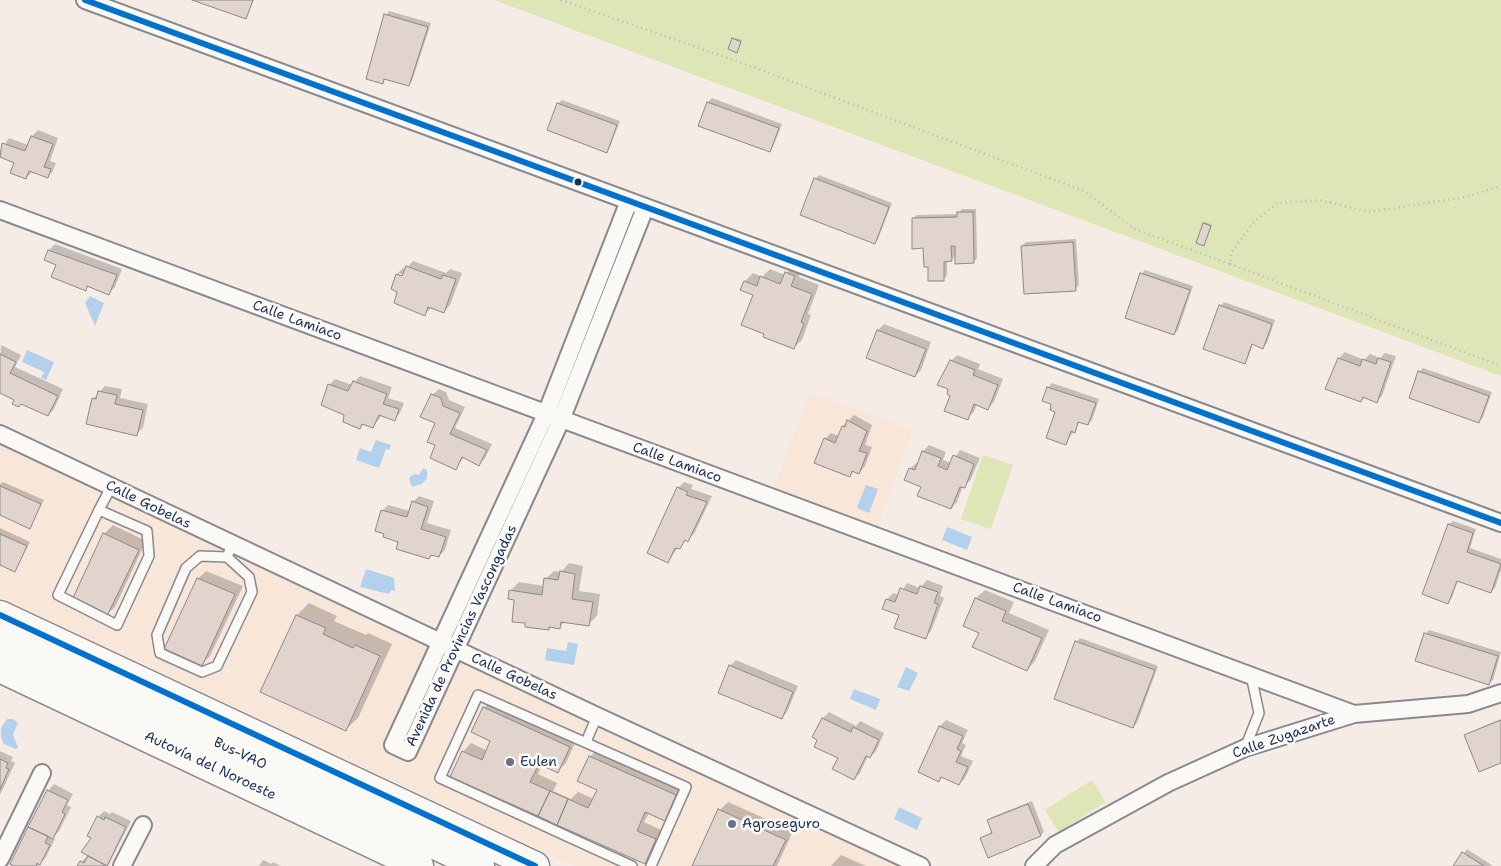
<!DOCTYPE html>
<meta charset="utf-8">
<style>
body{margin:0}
canvas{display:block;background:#f5ede5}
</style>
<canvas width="1501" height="866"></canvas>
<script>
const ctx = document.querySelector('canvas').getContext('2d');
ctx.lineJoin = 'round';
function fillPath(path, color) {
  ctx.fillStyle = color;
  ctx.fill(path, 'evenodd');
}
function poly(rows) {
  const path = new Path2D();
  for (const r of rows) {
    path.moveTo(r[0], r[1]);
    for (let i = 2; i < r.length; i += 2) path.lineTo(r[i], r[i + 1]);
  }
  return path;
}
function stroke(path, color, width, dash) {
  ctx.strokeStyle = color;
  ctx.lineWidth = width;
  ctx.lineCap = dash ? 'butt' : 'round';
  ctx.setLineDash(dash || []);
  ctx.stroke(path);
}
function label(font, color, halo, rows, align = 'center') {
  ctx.font = font + ' "Shantell Sans",sans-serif';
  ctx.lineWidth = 5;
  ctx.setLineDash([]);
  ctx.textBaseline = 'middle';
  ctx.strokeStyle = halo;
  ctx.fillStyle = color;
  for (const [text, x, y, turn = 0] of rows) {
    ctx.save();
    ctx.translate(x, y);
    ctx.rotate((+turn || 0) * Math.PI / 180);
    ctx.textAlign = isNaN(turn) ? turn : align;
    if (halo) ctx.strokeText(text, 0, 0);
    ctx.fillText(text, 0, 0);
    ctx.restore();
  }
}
fillPath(poly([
 [810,392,913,430,877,528,773,490],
 [0,441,413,637,899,866,574,866,0,597]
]), '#f8e6d8');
fillPath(poly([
 [494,0,1501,0,1501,376,914,157],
 [983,455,1013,465,991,529,961,519],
 [1092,780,1106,802,1059,832,1045,810]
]), '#dee5b7');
fillPath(poly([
 [90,296,104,303,95,326,85,303],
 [27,350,54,362,46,380,41,378,44,372,22,362],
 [376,440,391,445,389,450,386,449,379,468,356,460,360,448,371,452],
 [423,468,427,470,427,478,422,484,412,487,409,478,414,474,419,475],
 [866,485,878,489,869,513,857,508],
 [947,527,972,537,967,550,942,540],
 [366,569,394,578,395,591,391,590,389,594,360,587],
 [568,642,578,644,574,665,545,660,547,648,566,651],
 [906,667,918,673,909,691,897,687],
 [854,689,880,699,876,710,850,699],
 [7,719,13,719,18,723,13,735,18,747,16,749,4,744,1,738,1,728],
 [899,807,922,818,917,830,894,819]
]), '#b3d0ed');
fillPath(poly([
 [195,0,254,0,245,18],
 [389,11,431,23,412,81,408,84,386,78,382,83,386,15],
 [734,38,742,40,737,51,733,39],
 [712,98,782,124,773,147,770,151,708,102],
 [562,100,620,121,610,147,606,151,558,104],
 [38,130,58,138,50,161,56,163,53,171,47,177,33,171,26,178,16,162,0,156,0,151,9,138,28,145,32,136],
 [819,175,892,203,878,239,874,243,815,179],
 [962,209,976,209,977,258,973,262,956,255,951,260,947,260,947,276,943,279,929,266,925,247,913,218,917,215,958,214],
 [1205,222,1212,225,1204,244,1204,224],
 [1076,239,1079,285,1075,289,1022,246,1026,242],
 [55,244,122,269,115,287,109,293,89,286,85,289,57,264,46,259,49,250],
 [413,261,446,273,450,269,462,273,450,305,444,312,431,308,425,314,399,291,397,274,403,268,406,269],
 [399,273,408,277,399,276],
 [794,265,802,268,799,277,819,285,808,314,811,315,802,340,793,348,766,333,754,294,745,281,753,273,762,277,770,269,785,275],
 [1145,270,1193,286,1178,330,1174,334,1141,274],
 [1224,302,1275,320,1267,343,1263,347,1253,344,1248,358,1245,362,1220,306],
 [884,324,931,342,921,370,915,376,878,330],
 [1,345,21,355,15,367,63,389,54,409,48,415,0,392],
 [1345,352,1364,360,1370,354,1380,358,1385,353,1396,356,1382,396,1376,402,1365,397,1361,401,1339,358],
 [957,355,980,364,978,369,1003,379,994,402,988,408,977,404,974,412,967,418,952,395,951,361],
 [1423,368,1492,392,1483,417,1479,421,1419,372],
 [360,376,392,387,388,398,404,403,400,413,394,420,382,415,373,427,364,423,360,427,346,414,329,385,335,379,352,385],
 [1052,383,1099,399,1092,420,1088,424,1080,422,1066,443,1057,411,1053,404,1044,400,1048,387],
 [105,386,122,389,120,398,148,404,143,428,136,434,93,399],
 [439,389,446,392,449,400,465,407,455,428,492,444,485,458,479,464,464,457,456,468,437,445,437,423,432,395],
 [854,415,872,425,865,445,872,447,865,466,859,473,854,471,850,475,825,439,831,433,839,436,843,426],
 [929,445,946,452,943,460,951,463,960,450,980,458,970,481,963,486,957,502,951,508,922,486,910,469,916,463,919,464,923,451],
 [3,482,44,500,30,527,0,514,0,484],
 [684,482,693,485,691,489,712,496,694,534,678,547,668,562,678,488],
 [419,496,434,501,427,523,451,530,445,550,439,556,433,554,429,558,399,541,382,511,388,505,410,511,413,502],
 [1453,521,1476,529,1470,548,1501,559,1501,570,1495,588,1491,592,1458,580,1452,598,1448,602,1449,524],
 [113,525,146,541,115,607,106,615,104,534],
 [0,528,30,542,15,571,0,564],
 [569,563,583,566,579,591,600,594,597,616,589,624,565,622,559,627,551,626,548,629,527,622,510,591,519,582,544,586,545,579,554,571,561,572],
 [206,571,243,586,210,656,202,664,198,579],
 [927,580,943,586,940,596,944,598,931,631,925,637,901,614,884,608,887,599,893,593,899,595,907,583,920,588],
 [985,590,1014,602,1009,613,1049,630,1035,661,1027,670,980,632,965,625,976,598],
 [309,603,337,616,334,621,366,635,368,633,392,644,358,718,345,730,262,691,297,615],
 [1429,630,1501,652,1493,680,1489,683,1417,660,1426,633],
 [1080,638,1158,666,1137,723,1133,727,1076,642],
 [736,660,798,686,787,712,781,718,730,666],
 [492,700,577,738,566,763,558,771,542,764,538,774,557,783,553,791,571,799,578,792,594,799,598,789,590,757,598,749,684,787,673,811,664,820,649,813,644,822,663,831,653,854,644,862,463,752,471,743,488,751,492,740,484,708],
 [829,712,856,726,860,721,884,733,876,751,870,757,868,756,860,773,854,779,839,757,823,718],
 [1501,719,1501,761,1466,735,1470,732],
 [946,720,968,730,962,743,966,745,961,756,973,761,965,778,959,784,943,777,939,780,920,772,940,726],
 [0,751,13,757,11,761,15,763,0,795],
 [54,784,73,794,67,805,71,807,59,831,52,838,55,839,46,857,38,866,11,866,48,791],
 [1032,801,1044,832,1041,835,982,838,993,831,988,820,992,817],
 [728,802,793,831,777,866,694,866,720,810],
 [104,811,110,814,112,812,131,821,108,866,78,866,88,855,82,852,93,838,98,817],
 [1467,849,1493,866,1455,866],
 [841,855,866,866,831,866],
 [263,860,271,864,273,862,281,866,259,866]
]), '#0003');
const building = poly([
 [192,0,253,0,246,19,192,0],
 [384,14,428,27,409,86,384,79,383,84,366,79,384,14],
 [732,38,741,42,737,53,728,49,732,38],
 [707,102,779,128,770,152,698,126,707,102],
 [557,103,617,125,607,153,547,130,557,103],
 [31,136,53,144,44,167,51,169,48,178,29,171,26,179,10,173,14,163,0,157,2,143,25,151,31,136],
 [814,178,889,207,875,244,800,215,814,178],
 [957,212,973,212,974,263,955,264,955,246,951,246,952,261,944,262,944,281,928,281,928,267,924,267,923,248,912,249,912,218,957,217,957,212],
 [1203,223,1211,226,1204,246,1196,243,1203,223],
 [1073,242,1076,291,1024,294,1021,246,1073,242],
 [48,250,117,275,109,295,87,286,86,291,51,277,56,265,44,260,48,250],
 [406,266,441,279,443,275,456,279,444,313,428,307,425,316,394,303,397,292,391,289,396,274,402,276,406,266],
 [785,272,795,276,791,286,812,294,801,322,804,324,794,349,763,337,764,334,741,325,753,295,740,290,744,281,757,286,760,276,780,284,785,272],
 [1140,273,1190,290,1174,335,1125,318,1140,273],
 [1219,305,1272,324,1263,349,1252,344,1245,364,1203,349,1219,305],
 [877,330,926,349,915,377,866,358,877,330],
 [0,354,16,362,10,373,58,396,48,416,21,404,19,407,12,404,14,400,0,393,0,354],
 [1338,358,1360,366,1362,359,1376,364,1378,358,1391,362,1377,403,1363,397,1361,402,1325,389,1338,358],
 [950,360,975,370,973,375,998,385,988,410,974,404,968,420,944,411,950,396,947,394,948,389,937,385,950,360],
 [1418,371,1489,396,1479,423,1409,398,1418,371],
 [353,381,387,394,383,404,399,409,395,421,379,415,373,428,362,424,360,429,343,422,344,415,321,405,328,384,348,391,353,381],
 [1047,387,1096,403,1088,425,1078,422,1075,433,1071,431,1066,445,1046,438,1055,412,1050,410,1051,404,1042,401,1047,387],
 [98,391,117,395,115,404,143,410,137,436,86,424,92,398,96,399,98,391],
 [431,394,441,398,443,406,460,413,450,434,487,450,479,466,462,457,456,470,430,458,435,445,427,442,435,423,420,417,431,394],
 [847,420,867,431,859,451,867,453,859,474,852,471,850,477,814,463,824,438,835,443,842,426,845,427,847,420],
 [922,451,941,458,938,466,947,470,953,455,974,464,965,488,960,487,951,509,917,496,921,487,904,480,909,468,915,470,922,451],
 [0,486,41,504,30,529,0,515,0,486],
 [677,487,688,492,686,495,707,502,688,542,685,540,680,549,675,548,668,563,647,553,677,487],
 [412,501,428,507,421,529,446,537,439,557,431,555,429,559,396,549,398,542,383,537,384,534,375,531,381,510,407,517,412,501],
 [1448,524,1473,533,1467,552,1501,564,1491,593,1457,581,1448,604,1422,594,1448,524],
 [103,533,139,550,107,616,72,600,103,533],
 [0,534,27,546,15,572,0,565,0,534],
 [560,571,575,574,572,599,593,602,589,626,561,622,560,629,549,627,549,630,525,627,525,623,512,622,514,600,508,599,509,590,542,595,544,578,558,580,560,571],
 [197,578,235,594,202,666,164,649,197,578],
 [920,586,938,592,934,603,938,604,926,639,894,628,899,615,882,609,886,599,895,602,900,588,917,594,920,586],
 [975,598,1006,611,1002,621,1042,638,1027,671,972,647,979,633,963,626,975,598],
 [296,615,326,628,323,634,353,648,355,645,380,656,346,731,260,692,296,615],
 [1424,633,1498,656,1489,685,1415,661,1424,633],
 [1075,641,1155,670,1133,728,1054,699,1075,641],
 [729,665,793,692,782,719,718,693,729,665],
 [483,707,570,747,558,773,539,764,530,782,550,791,538,816,450,777,462,751,482,760,490,741,471,732,483,707],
 [822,718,851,732,853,727,879,740,870,758,866,756,854,780,832,769,838,758,814,747,817,740,812,737,822,718],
 [1501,720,1501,763,1479,772,1464,735,1501,720],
 [939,726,963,736,957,749,961,751,956,762,968,767,959,785,941,777,939,782,918,772,939,726],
 [589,756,676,795,665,821,645,812,637,831,656,839,645,864,557,825,568,799,588,808,597,790,577,781,589,756],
 [0,759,8,763,6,768,9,769,0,790,0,759],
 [47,790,68,800,62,812,65,814,53,839,28,827,47,790],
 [550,791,568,799,557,825,538,816,550,791],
 [1028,804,1041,836,988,858,980,838,992,833,987,820,1028,804],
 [718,809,786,840,773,866,692,866,718,809],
 [97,816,104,820,105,817,126,827,107,866,81,852,91,838,87,836,97,816],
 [28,827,48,836,45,843,50,845,40,865,37,863,36,866,14,866,10,864,28,827],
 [1462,852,1484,866,1453,866,1462,852],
 [88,856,107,866,77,866,80,861,84,863,88,856]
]);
fillPath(building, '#e0d4cc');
stroke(building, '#89898f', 1);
const service = poly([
 [99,510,147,531,149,556,117,625,58,595,99,510,111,487],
 [227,557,200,556,186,568,157,635,160,653,202,672,217,666,252,592,249,577,227,557,232,545],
 [586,742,597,716],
 [1245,748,1259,713,1251,675],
 [632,866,440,778,478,695,686,787,651,866]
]);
const minor = poly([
 [85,0,1501,523],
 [629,201,546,414,393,745,408,752,561,420,645,208],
 [0,210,1354,714],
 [0,434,597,716,921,866],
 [0,859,42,773],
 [122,866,143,825],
 [1034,866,1055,845,1168,783,1245,748,1354,714,1468,704,1501,693]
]);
const motorway = poly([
 [0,615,535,866],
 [0,642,480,866],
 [0,668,419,866]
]);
stroke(service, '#89898f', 12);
stroke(minor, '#89898f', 20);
stroke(motorway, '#89898f', 31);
stroke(poly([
 [561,0,745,64,1084,191,1134,229,1230,264,1231,253,1252,224,1277,203,1320,200,1368,212,1466,197,1501,186],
 [1230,264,1501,366]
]), '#b5b7ba', 2.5, [1, 4]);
stroke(service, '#faf9f6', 9);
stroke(minor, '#faf9f6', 16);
stroke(motorway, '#faf9f6', 28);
stroke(poly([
 [85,0,1501,523],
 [0,615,535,866]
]), '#0072ce', 6);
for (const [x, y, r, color] of [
 [578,182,4.5,"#1b2f5e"],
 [510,762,5,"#67728d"],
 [732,824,5,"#67728d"]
]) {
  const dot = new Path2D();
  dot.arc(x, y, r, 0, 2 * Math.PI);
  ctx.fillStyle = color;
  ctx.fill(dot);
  stroke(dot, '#fdfcf7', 2);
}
label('14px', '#1b2f5e', '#fdfcf7', [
 ["Calle Lamiaco",297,321,20],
 ["Calle Lamiaco",677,463,20],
 ["Calle Gobelas",148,505,26],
 ["Calle Lamiaco",1057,603,20],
 ["Avenida de Provincias Vascongadas",462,636,-65],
 ["Calle Gobelas",514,677,25],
 ["Calle Zugazarte",1284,737,-19],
 ["Bus-VAO",240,754,25],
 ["Autovía del Noroeste",210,766,25]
]);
label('14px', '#1b2f5e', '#fdfcf7', [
 ["Eulen",520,762],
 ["Agroseguro",742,824]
], 'left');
</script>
